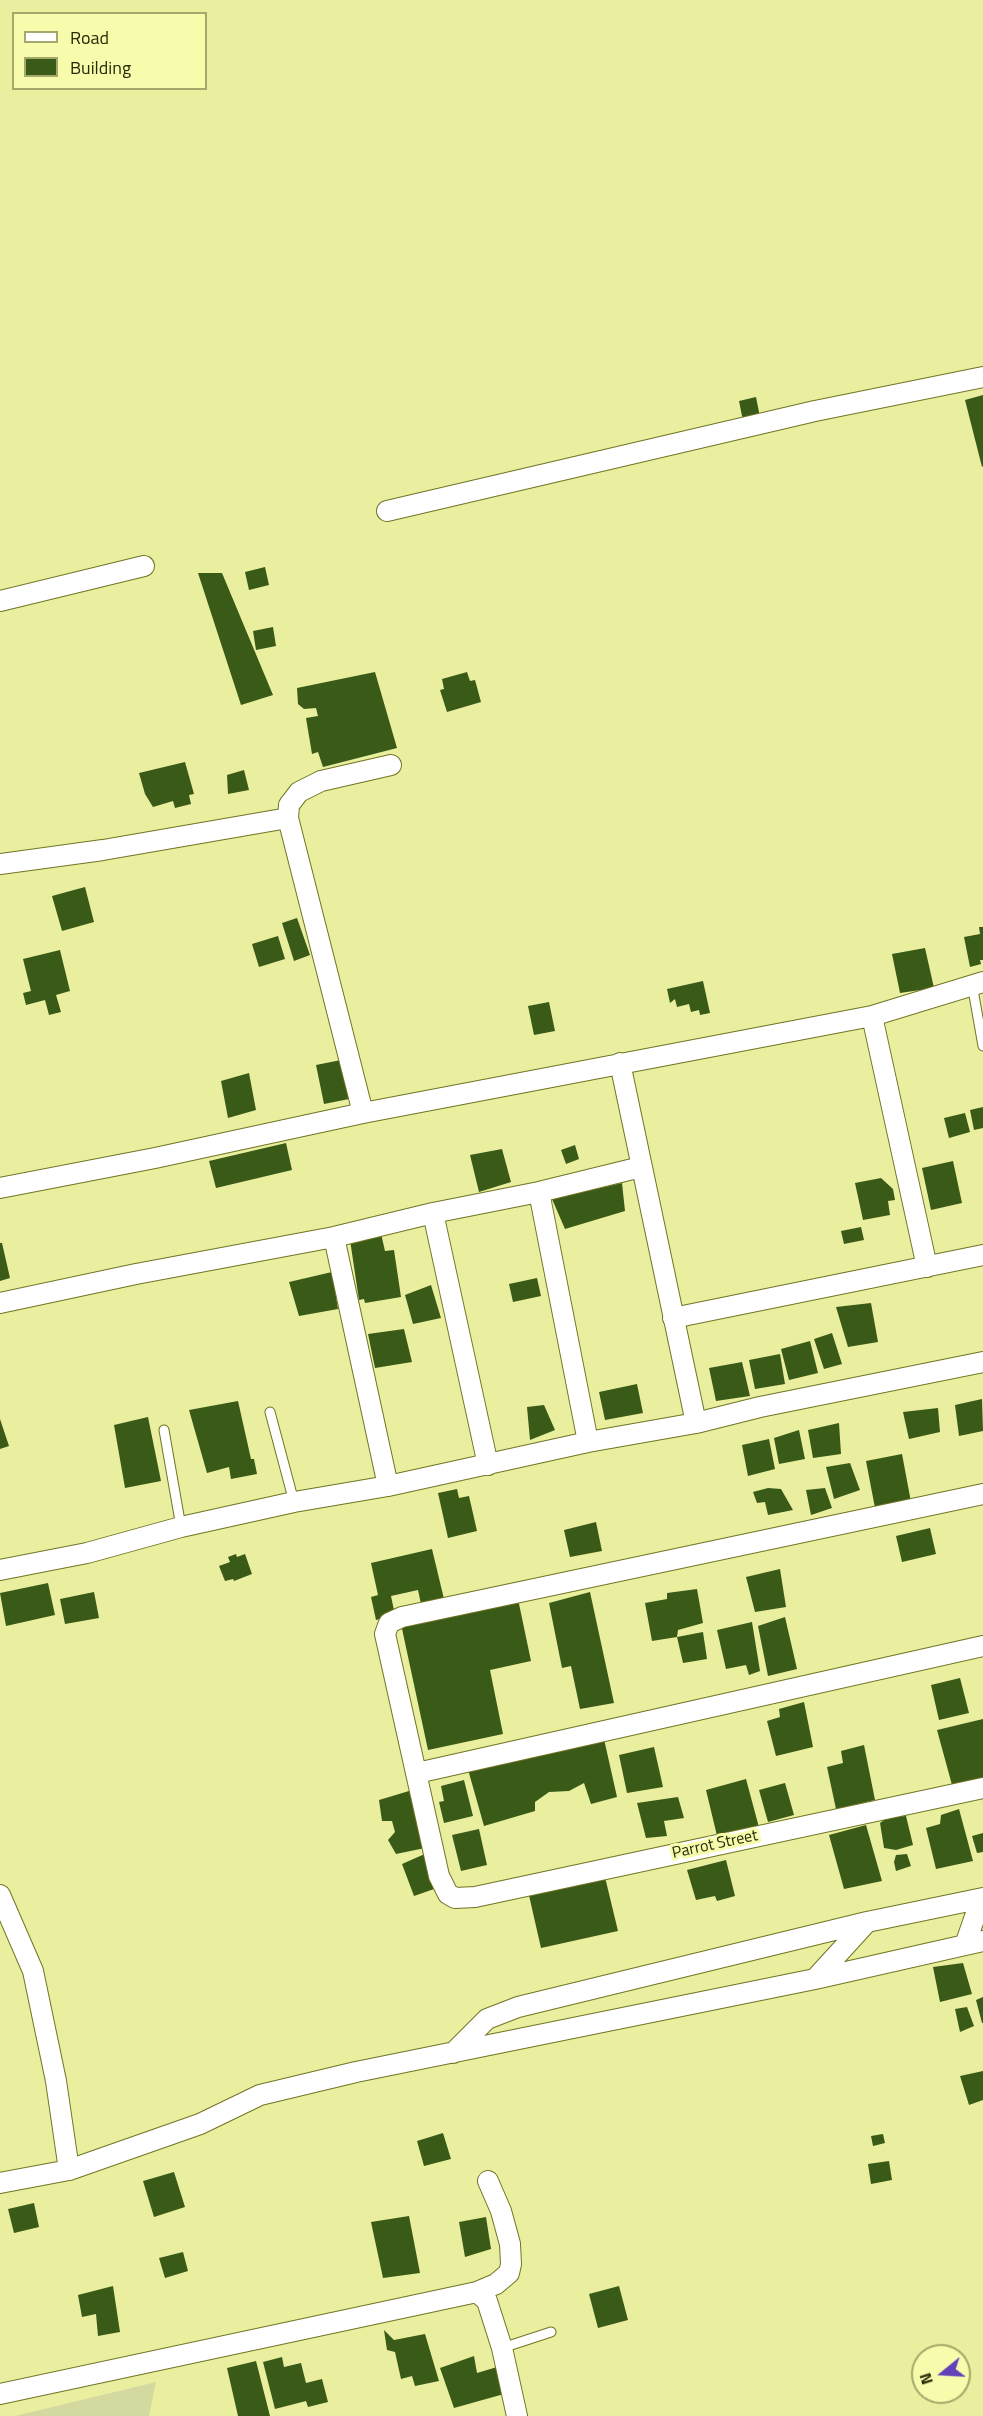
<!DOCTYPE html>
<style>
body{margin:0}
#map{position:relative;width:983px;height:2416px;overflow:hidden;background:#e9ef9f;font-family:"Titillium Web",sans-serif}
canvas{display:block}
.legend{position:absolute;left:12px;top:12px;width:195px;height:78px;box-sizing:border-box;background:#f6fcac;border:2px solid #a4a86a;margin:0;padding:8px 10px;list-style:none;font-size:18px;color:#282a08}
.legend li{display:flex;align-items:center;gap:12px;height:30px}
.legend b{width:30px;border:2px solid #a4a86a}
.north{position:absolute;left:911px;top:2344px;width:60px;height:60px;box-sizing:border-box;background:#f6fcac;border:2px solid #a4a86a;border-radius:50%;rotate:252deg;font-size:16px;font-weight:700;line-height:24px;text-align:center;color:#282a08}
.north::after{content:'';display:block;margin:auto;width:21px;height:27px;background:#6441b9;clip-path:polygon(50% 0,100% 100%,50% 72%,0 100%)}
</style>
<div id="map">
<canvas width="983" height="2416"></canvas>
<ul class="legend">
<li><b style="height:8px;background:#fff"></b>Road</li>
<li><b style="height:16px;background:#3a5a17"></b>Building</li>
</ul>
<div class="north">N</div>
</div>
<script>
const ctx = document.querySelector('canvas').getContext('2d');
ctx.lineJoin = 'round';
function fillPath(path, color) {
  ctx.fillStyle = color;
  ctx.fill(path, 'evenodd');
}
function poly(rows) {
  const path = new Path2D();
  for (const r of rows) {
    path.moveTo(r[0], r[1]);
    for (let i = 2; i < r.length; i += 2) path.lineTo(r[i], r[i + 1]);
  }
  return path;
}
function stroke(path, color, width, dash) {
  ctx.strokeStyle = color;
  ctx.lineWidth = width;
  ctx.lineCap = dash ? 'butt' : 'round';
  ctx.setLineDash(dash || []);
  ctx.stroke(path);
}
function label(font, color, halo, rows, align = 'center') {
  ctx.font = font + ' "Titillium Web",sans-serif';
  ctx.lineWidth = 6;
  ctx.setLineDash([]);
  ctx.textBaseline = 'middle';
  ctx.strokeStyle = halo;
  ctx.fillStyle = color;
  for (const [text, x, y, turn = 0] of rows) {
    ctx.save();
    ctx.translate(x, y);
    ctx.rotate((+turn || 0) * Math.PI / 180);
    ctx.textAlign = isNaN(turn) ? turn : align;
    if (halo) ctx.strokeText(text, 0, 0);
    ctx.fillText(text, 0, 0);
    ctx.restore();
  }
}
fillPath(poly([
 [156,2382,149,2416,15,2416]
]), '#d4d9a0');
fillPath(poly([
 [983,395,983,466,982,467,965,400],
 [756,397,760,417,743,421,739,401],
 [265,567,269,585,249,590,245,572],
 [198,573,222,573,273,695,241,705],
 [273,627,276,646,256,650,253,631],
 [375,672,397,748,323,767,318,752,312,754,306,718,318,716,316,708,304,709,298,704,297,688],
 [467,672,470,681,475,680,481,702,447,712,440,690,444,689,442,679],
 [185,762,194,794,189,795,191,804,175,808,173,801,153,807,145,794,139,773],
 [244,770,249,790,228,794,227,775],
 [85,887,94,922,62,931,52,896],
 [297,918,310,955,294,961,282,923],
 [979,927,983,927,983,960,980,960,981,964,970,967,964,937,980,934],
 [278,936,285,959,259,967,252,944],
 [925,948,934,988,900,993,892,954],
 [60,950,70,991,56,995,61,1012,49,1015,45,1000,26,1005,23,993,31,991,23,959],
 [703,981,710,1013,700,1015,699,1010,691,1012,689,1004,677,1007,675,999,670,1003,667,989],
 [549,1002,555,1031,534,1035,528,1006],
 [341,1060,349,1099,324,1104,316,1065],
 [249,1073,256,1110,228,1118,221,1081],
 [983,1107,983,1128,974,1130,970,1110],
 [965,1113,970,1132,949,1138,944,1118],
 [286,1143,292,1170,216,1188,209,1161],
 [575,1145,579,1159,566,1164,561,1150],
 [502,1149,511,1182,479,1192,470,1155],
 [953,1161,962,1203,931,1210,922,1168],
 [881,1178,893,1189,895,1200,888,1201,890,1215,863,1220,855,1183],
 [622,1183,625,1211,565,1229,552,1199],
 [861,1227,864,1240,844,1244,841,1231],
 [380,1229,385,1251,394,1250,401,1297,365,1303,364,1299,359,1300,350,1240],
 [0,1243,2,1243,10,1278,0,1281],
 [332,1272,338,1309,299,1316,289,1282],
 [537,1278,541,1296,513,1302,509,1284],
 [431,1285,441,1318,413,1324,405,1295],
 [871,1303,878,1342,848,1347,836,1307],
 [404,1329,412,1362,375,1368,368,1334],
 [832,1333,842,1364,824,1369,814,1339],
 [810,1341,818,1373,789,1380,781,1349],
 [780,1354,785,1384,755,1389,749,1360],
 [742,1362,750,1396,716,1401,709,1368],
 [637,1384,643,1413,605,1420,599,1392],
 [982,1399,983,1431,959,1436,955,1405],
 [238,1401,251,1459,254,1459,257,1474,231,1479,229,1467,207,1473,189,1410],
 [544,1405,555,1430,530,1440,527,1407],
 [938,1408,940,1432,909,1439,903,1412],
 [148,1417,161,1481,125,1488,114,1425],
 [0,1419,9,1446,0,1449],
 [839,1423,841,1454,813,1458,808,1430],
 [799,1430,805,1459,779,1464,774,1438],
 [769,1439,775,1469,748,1476,742,1445],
 [902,1454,911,1502,875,1508,866,1461],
 [850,1463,860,1490,834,1499,826,1467],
 [768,1488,781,1489,793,1510,768,1515,765,1502,757,1503,753,1492],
 [825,1488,832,1508,811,1515,806,1490],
 [457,1489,459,1498,469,1496,477,1531,448,1538,438,1493],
 [596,1522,602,1551,570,1557,564,1530],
 [930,1528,936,1554,902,1562,896,1536],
 [432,1549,444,1599,421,1604,418,1590,391,1596,395,1615,376,1620,371,1597,378,1595,371,1563],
 [236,1554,237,1557,245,1554,252,1574,234,1581,233,1579,225,1581,219,1566,230,1562,228,1557],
 [780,1569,786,1607,755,1612,746,1577],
 [48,1583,55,1615,6,1626,0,1593],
 [697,1589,703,1623,678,1630,677,1637,652,1641,645,1603,667,1599,667,1593],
 [94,1592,99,1618,65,1624,60,1599],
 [590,1592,614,1703,580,1709,571,1666,562,1668,549,1603],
 [518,1599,531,1661,490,1670,503,1734,428,1750,401,1624],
 [785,1617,797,1669,768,1676,758,1626],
 [752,1622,760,1671,749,1675,746,1665,726,1669,717,1630],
 [703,1632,707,1659,683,1663,677,1637],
 [960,1678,969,1713,939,1720,931,1685],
 [804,1702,813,1747,776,1756,767,1721,780,1717,779,1709],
 [983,1719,983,1778,952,1785,937,1730],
 [604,1739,617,1797,591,1804,584,1783,569,1791,549,1792,535,1802,535,1811,484,1826,467,1766],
 [864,1745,875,1800,836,1809,827,1767,843,1763,841,1751],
 [654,1747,663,1787,627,1793,619,1755],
 [746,1779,760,1831,718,1840,706,1790],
 [464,1780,473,1816,444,1823,439,1802,444,1801,441,1786],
 [785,1783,794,1815,768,1822,759,1790],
 [409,1791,425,1848,396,1854,388,1840,395,1832,392,1821,382,1821,379,1800],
 [678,1797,684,1818,664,1821,667,1836,646,1838,637,1803],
 [959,1809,973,1861,936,1869,926,1828,940,1824,941,1815],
 [906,1816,913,1845,896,1850,884,1848,880,1823,888,1817],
 [866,1825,882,1881,844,1889,829,1835],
 [479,1829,487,1865,461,1871,452,1835],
 [983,1833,983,1852,977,1853,972,1836],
 [427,1853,437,1888,414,1896,402,1864],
 [907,1854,911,1866,896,1871,894,1862,896,1855],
 [726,1860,735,1896,717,1901,715,1896,696,1900,687,1870],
 [604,1873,618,1931,541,1948,528,1891],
 [963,1963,972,1994,940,2002,933,1967],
 [983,1997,983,2023,982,2023,976,2000],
 [967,2007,974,2026,960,2032,955,2009],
 [983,2071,983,2100,969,2105,960,2076],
 [443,2133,451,2159,424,2166,417,2141],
 [883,2134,885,2143,873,2146,871,2136],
 [889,2161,892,2180,871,2184,868,2164],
 [174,2172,185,2207,154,2217,143,2181],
 [34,2203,39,2227,14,2233,8,2209],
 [409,2216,420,2273,383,2278,371,2222],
 [486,2217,491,2249,465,2257,459,2222],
 [183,2252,188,2271,165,2278,159,2258],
 [113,2286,120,2332,98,2336,96,2314,82,2317,78,2295],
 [619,2286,628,2320,598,2328,589,2294],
 [384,2330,394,2340,425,2334,439,2381,415,2386,412,2376,401,2379,395,2352,387,2350],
 [474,2356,477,2373,497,2367,504,2394,454,2408,440,2368],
 [282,2357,284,2367,301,2363,306,2383,322,2379,328,2402,308,2407,306,2401,275,2409,263,2362],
 [256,2361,270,2416,238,2416,227,2368]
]), '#3a5a17');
const lane = poly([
 [972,984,983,1046],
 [270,1412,294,1502],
 [164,1430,181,1527],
 [502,2348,551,2332]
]);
const street = poly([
 [387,511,815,411,983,377],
 [0,601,144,566],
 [0,864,103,850,288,818],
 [872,1016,927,1267],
 [620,1063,696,1423],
 [363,1113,288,818,289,805,299,792,321,781,391,765],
 [0,1188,155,1158,363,1113,872,1016,983,982],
 [539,1192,588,1442],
 [433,1213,488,1465],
 [334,1237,388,1486],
 [0,1303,136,1274,334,1237,433,1213,539,1192,641,1167],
 [673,1318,983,1255],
 [983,1494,402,1617,389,1623,385,1634,439,1876,448,1894,455,1898,475,1897,983,1788],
 [0,1570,87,1553,181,1527,294,1502,388,1486,588,1442,696,1423,760,1407,983,1362],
 [417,1773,983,1646],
 [0,1895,33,1971,56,2081,69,2170],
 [965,1945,981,1899],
 [815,1979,867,1922],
 [453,2053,487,2019,518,2007,867,1922,983,1898],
 [0,2183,69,2170,200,2124,260,2095,356,2072,815,1979,983,1941],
 [477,2292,496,2284,509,2273,511,2264,510,2244,501,2211,488,2181],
 [0,2394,477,2292,487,2301,502,2348,517,2416]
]);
stroke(lane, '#717424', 11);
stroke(street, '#717424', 22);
stroke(lane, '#fff', 9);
stroke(street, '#fff', 20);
label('16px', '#282a08', '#f6fcac', [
 ["Parrot Street",715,1845,-12]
]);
</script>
